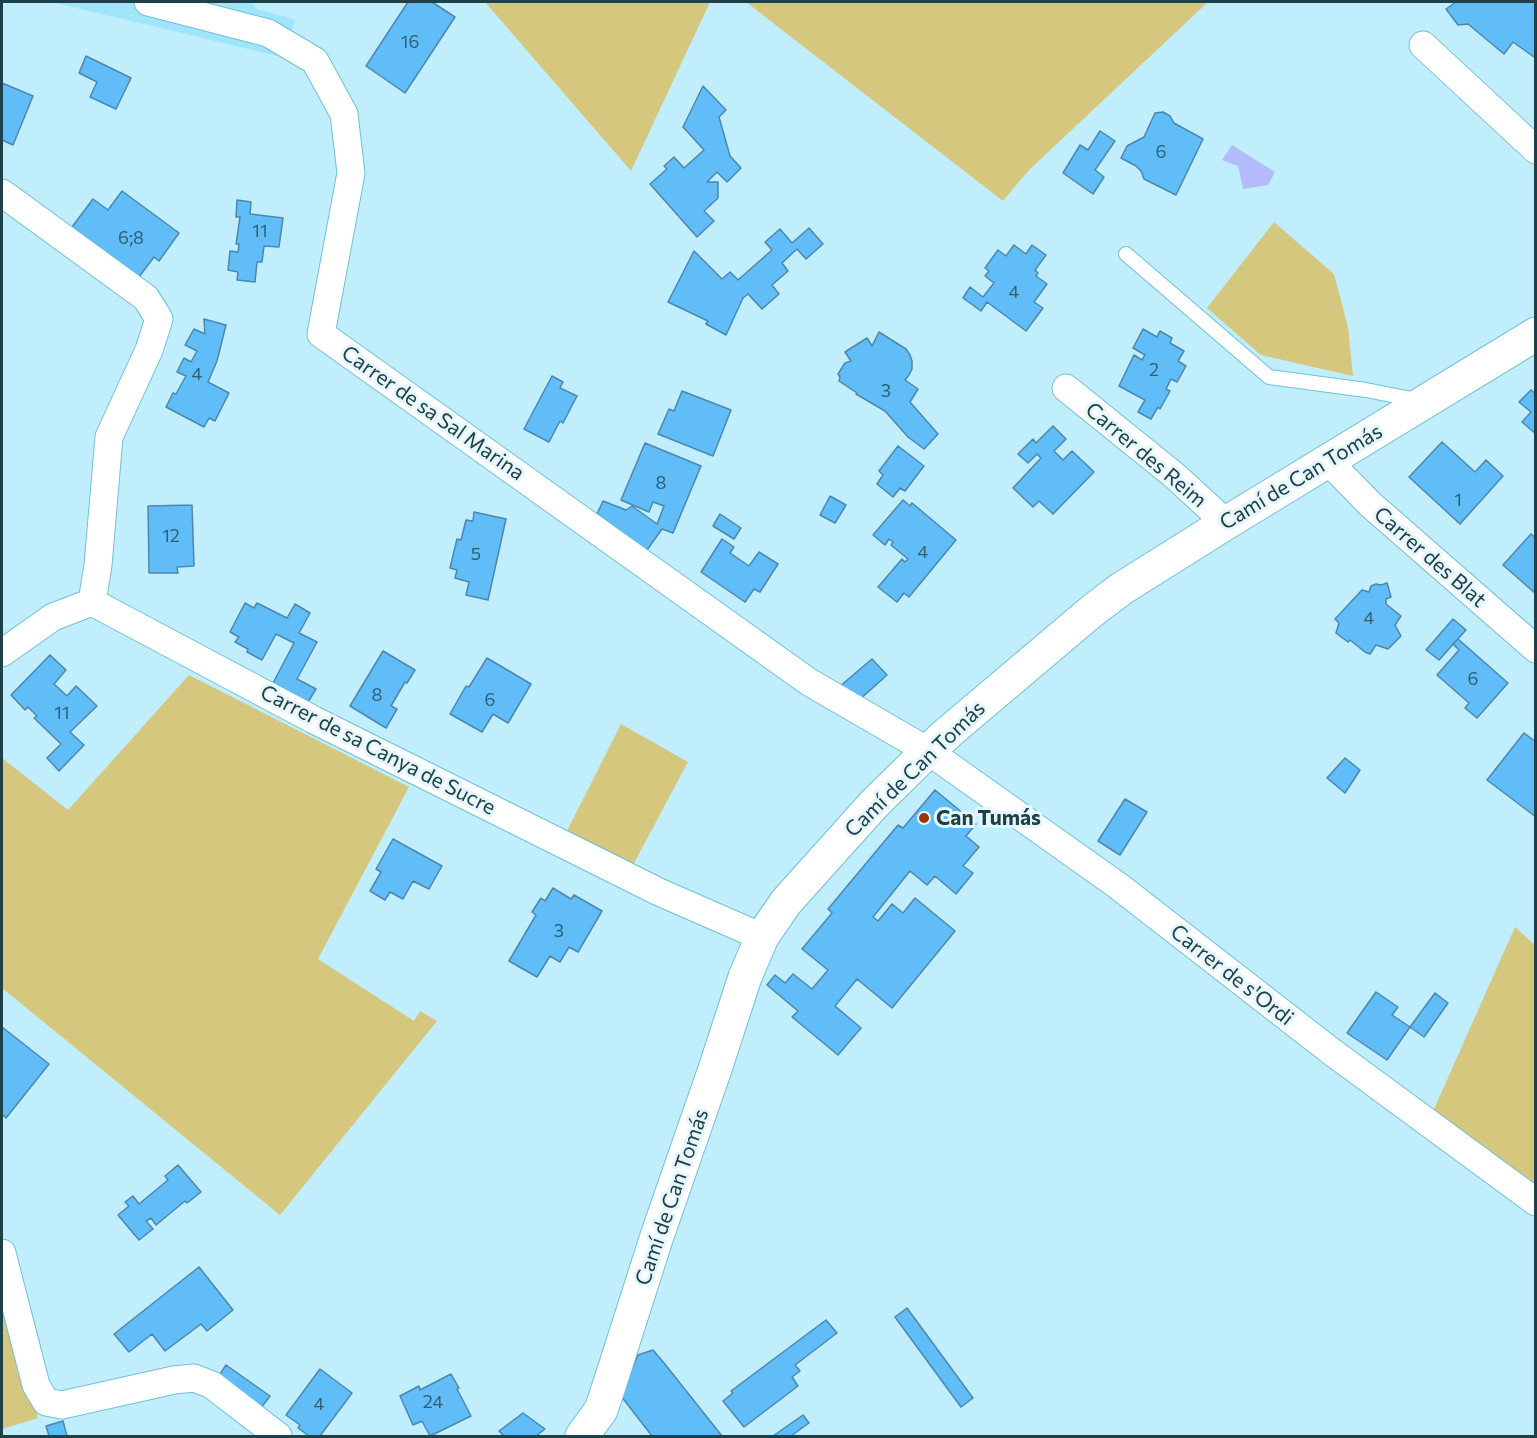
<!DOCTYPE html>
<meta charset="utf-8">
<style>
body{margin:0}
#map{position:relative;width:1537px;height:1438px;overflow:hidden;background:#c0eefd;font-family:Commissioner,sans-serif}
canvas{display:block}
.frame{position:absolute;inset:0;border:3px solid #1e4049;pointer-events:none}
</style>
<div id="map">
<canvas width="1537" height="1438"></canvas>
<div class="frame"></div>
</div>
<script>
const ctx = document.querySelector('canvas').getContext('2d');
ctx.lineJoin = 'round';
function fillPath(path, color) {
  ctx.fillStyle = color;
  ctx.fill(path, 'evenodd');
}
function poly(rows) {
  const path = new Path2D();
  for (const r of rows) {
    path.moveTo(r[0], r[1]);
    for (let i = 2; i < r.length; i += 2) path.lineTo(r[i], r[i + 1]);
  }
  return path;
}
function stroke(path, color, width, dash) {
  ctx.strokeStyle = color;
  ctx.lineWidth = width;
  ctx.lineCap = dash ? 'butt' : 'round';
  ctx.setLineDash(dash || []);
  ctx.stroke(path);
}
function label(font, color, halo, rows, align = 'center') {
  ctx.font = font + ' Commissioner,sans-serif';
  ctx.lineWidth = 6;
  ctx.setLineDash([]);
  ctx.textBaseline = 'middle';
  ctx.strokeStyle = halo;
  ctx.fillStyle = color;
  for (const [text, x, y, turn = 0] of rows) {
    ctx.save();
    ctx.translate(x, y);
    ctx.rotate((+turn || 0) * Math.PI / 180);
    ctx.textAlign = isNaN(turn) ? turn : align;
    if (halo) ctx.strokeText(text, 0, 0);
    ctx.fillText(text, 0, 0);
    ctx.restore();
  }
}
fillPath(poly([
 [51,2,251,2,257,9,296,20,278,56]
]), '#9fe6fc');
fillPath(poly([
 [485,2,710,2,631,171],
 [746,2,1208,2,1029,170,1003,201],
 [1274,222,1334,274,1348,327,1353,376,1261,355,1207,308],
 [189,675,409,787,318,959,414,1021,420,1011,437,1021,280,1215,2,988,2,758,68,810],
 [621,724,688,762,633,865,567,831],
 [1515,927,1535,945,1535,1193,1431,1116],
 [2,1302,38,1418,2,1429]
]), '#d5c77e');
fillPath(poly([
 [1232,145,1275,172,1268,185,1243,189,1238,166,1222,160]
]), '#b3bbfc');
const building = poly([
 [408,2,432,2,455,17,405,93,366,66,408,2],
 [1456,2,1536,2,1536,56,1534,57,1513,42,1504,54,1468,24,1458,25,1446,9,1456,2],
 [86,56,131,78,116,109,90,97,97,82,79,73,86,56],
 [2,83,33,96,13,145,2,140,2,83],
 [703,86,726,110,719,117,730,156,741,168,727,182,717,172,707,182,718,182,718,198,704,211,714,221,697,237,650,184,667,169,664,166,674,157,684,168,704,150,683,127,703,86],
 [1163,112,1170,116,1174,123,1203,139,1176,195,1144,179,1141,171,1136,166,1121,158,1127,146,1144,137,1155,113,1163,112],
 [1100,131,1115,141,1095,170,1104,177,1093,194,1063,173,1080,145,1088,150,1100,131],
 [122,191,179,233,159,261,154,257,139,277,72,227,93,199,108,210,122,191],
 [237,200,251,202,250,214,283,218,279,247,264,246,262,262,257,262,255,282,237,280,238,272,228,270,230,251,238,252,239,244,236,244,240,217,236,217,237,200],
 [809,228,823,244,806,259,797,249,782,263,788,271,772,285,779,294,762,309,748,294,743,298,726,335,706,324,708,321,668,302,694,251,722,279,730,272,738,280,772,250,765,242,780,229,792,243,809,228],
 [1014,245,1026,254,1032,245,1046,255,1035,270,1038,273,1036,276,1047,284,1034,302,1043,308,1026,331,987,302,981,311,963,298,970,287,983,297,994,283,985,276,989,271,985,268,998,250,1006,256,1014,245],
 [204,319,226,325,217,361,208,382,229,393,215,421,209,418,204,427,166,407,173,393,176,394,186,376,177,372,184,358,191,362,197,351,185,345,194,329,205,334,204,319],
 [1143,329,1157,337,1160,331,1172,338,1170,343,1184,351,1178,361,1186,366,1177,382,1171,379,1166,389,1170,391,1160,409,1158,407,1151,419,1138,412,1145,400,1119,386,1134,355,1142,360,1145,355,1133,348,1143,329],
 [879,332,906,349,910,355,912,361,912,369,909,375,905,380,918,389,910,402,938,434,924,449,908,437,885,411,856,394,857,393,839,381,840,377,838,374,845,363,851,361,845,352,867,338,872,346,879,332],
 [552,376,563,382,560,388,577,396,563,423,560,421,549,442,524,429,552,376],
 [1531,390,1536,394,1536,434,1522,422,1531,412,1519,402,1531,390],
 [682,391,731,410,713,456,658,434,669,409,674,411,682,391],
 [1053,426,1066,439,1054,451,1063,460,1072,451,1094,472,1053,514,1039,501,1033,507,1013,488,1041,458,1037,454,1028,463,1018,454,1033,439,1036,443,1053,426],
 [1442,442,1475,472,1486,460,1503,476,1460,524,1409,477,1442,442],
 [645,443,701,466,673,533,662,529,647,550,597,514,603,501,626,510,632,506,657,524,664,506,653,502,649,512,621,500,645,443],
 [898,446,924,466,905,491,900,488,893,497,877,484,883,475,879,471,898,446],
 [830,496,846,505,835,523,820,515,830,496],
 [903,500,910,506,912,503,956,540,909,597,904,593,897,602,878,587,902,559,905,562,908,559,891,545,893,542,889,539,885,545,873,535,903,500],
 [192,505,194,566,177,567,178,573,149,573,148,506,192,505],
 [474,512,506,519,488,600,466,595,469,582,455,578,457,570,450,568,457,539,461,540,466,520,473,521,474,512],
 [720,514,741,528,734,539,713,526,720,514],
 [1531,534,1536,538,1536,594,1503,565,1531,534],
 [722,539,734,547,730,553,749,566,759,552,778,564,760,592,754,589,745,602,701,572,722,539],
 [1387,583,1391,597,1386,599,1386,604,1401,616,1395,625,1401,636,1388,649,1376,645,1370,654,1365,652,1350,640,1348,642,1336,633,1339,623,1335,619,1362,590,1369,592,1371,586,1376,584,1381,585,1387,583],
 [245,603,254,608,257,603,287,618,295,604,310,613,299,633,317,642,297,679,316,689,308,702,273,683,294,643,276,634,262,660,247,652,248,649,235,642,239,637,230,632,245,603],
 [1453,619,1466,630,1439,660,1426,650,1453,619],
 [1458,639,1508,683,1477,718,1465,708,1469,703,1437,675,1459,650,1453,644,1458,639],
 [383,651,415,670,407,683,405,682,391,706,397,709,386,728,350,706,383,651],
 [50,655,66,670,54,684,67,696,76,686,97,706,70,732,84,745,59,771,47,758,61,744,34,718,37,716,28,707,25,710,11,695,50,655],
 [487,658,531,684,508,723,493,714,482,732,450,714,466,686,469,687,487,658],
 [872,659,887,675,858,701,839,687,872,659],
 [1524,733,1536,742,1536,817,1487,780,1524,733],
 [1345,758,1360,770,1345,793,1327,778,1345,758],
 [935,790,976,824,966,836,979,847,963,866,973,873,956,894,935,876,927,885,910,871,873,917,878,921,892,904,903,913,915,898,955,931,892,1008,857,979,835,1006,861,1028,838,1055,792,1017,798,1011,767,985,775,975,785,983,793,974,812,989,828,970,802,949,832,913,828,909,898,825,903,828,935,790],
 [1125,799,1147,812,1120,855,1098,841,1125,799],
 [393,839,442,866,429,889,413,881,403,899,390,892,385,900,370,891,381,872,376,869,393,839],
 [553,888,571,899,574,895,602,911,578,952,569,947,560,962,550,956,537,977,509,961,536,915,532,912,541,898,545,901,553,888],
 [1376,992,1398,1007,1392,1015,1410,1027,1387,1060,1347,1033,1376,992],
 [1435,993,1448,1003,1424,1037,1410,1027,1435,993],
 [2,1027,49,1064,6,1118,2,1114,2,1027],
 [178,1165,201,1192,187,1203,185,1201,156,1225,151,1218,146,1221,153,1229,139,1240,118,1215,129,1206,125,1202,133,1196,139,1204,168,1180,165,1176,178,1165],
 [199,1267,233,1310,207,1331,201,1324,165,1351,152,1334,129,1352,114,1334,199,1267],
 [907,1308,973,1398,961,1407,895,1317,907,1308],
 [826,1320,837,1333,795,1365,800,1371,792,1377,798,1386,744,1427,723,1401,733,1393,731,1391,826,1320],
 [653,1350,664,1363,722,1436,652,1436,621,1396,638,1355,653,1350],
 [226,1365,270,1396,261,1408,218,1377,226,1365],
 [320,1369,352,1393,320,1436,309,1436,298,1428,300,1425,286,1415,320,1369],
 [451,1374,459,1388,457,1389,471,1416,430,1436,422,1421,413,1425,400,1396,419,1386,420,1390,451,1374],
 [523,1413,545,1429,536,1436,504,1436,499,1431,523,1413],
 [803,1415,809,1423,791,1436,773,1436,803,1415],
 [63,1421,67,1436,49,1436,46,1426,63,1421]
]);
fillPath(building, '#60bdf8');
stroke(building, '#4c87ad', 1.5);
const service = poly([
 [1126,254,1269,377,1366,390,1417,400]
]);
const minor = poly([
 [148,2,268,33,315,61,344,114,351,173,321,334,809,682,928,751,1117,885,1332,1052,1536,1202],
 [1423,45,1536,150],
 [2,193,146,298,159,319,149,350,109,437,98,565,92,602],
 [1066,388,1175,476,1226,523],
 [1328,461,1370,504,1536,649],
 [2,653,53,617,92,602,314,720,659,892,762,937],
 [2,1253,36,1385,46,1402,62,1405,174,1380,194,1378,212,1385,278,1436]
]);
const tertiary = poly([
 [582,1436,601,1410,610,1383,657,1236,715,1069,745,977,762,937,786,902,874,804,928,751,950,731,1092,611,1121,589,1226,523,1536,334]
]);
stroke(service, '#70c0d7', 16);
stroke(minor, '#70c0d7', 29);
stroke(tertiary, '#70c0d7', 35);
stroke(service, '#fff', 14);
stroke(minor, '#fff', 27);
stroke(tertiary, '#fff', 33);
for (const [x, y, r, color] of [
 [924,818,6,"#9a340b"]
]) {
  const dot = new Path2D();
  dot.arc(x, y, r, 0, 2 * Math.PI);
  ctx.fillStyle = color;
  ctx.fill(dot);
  stroke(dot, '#e7f6fb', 2);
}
label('18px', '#2e5f75', null, [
 ["16",410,42],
 ["6",1161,152],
 ["11",260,231],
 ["6;8",131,238],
 ["4",1014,292],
 ["2",1154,370],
 ["4",197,374],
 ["3",886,391],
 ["8",661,483],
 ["1",1458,500],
 ["12",171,536],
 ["4",923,552],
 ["5",476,554],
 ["4",1369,618],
 ["6",1473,679],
 ["8",377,695],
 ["6",490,700],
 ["11",62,713],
 ["3",559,931],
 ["24",433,1402],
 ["4",319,1404]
]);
label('21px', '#1e4049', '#e7f6fb', [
 ["Carrer de sa Sal Marina",433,413,35],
 ["Carrer des Reim",1146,455,40],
 ["Camí de Can Tomás",1301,477,-31],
 ["Carrer des Blat",1430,557,41],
 ["Carrer de sa Canya de Sucre",378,750,27],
 ["Camí de Can Tomás",915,769,-44],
 ["Carrer de s'Ordi",1232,975,38],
 ["Camí de Can Tomás",672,1197,-71]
]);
label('bold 21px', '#1e4049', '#e7f6fb', [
 ["Can Tumás",936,818]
], 'left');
</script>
